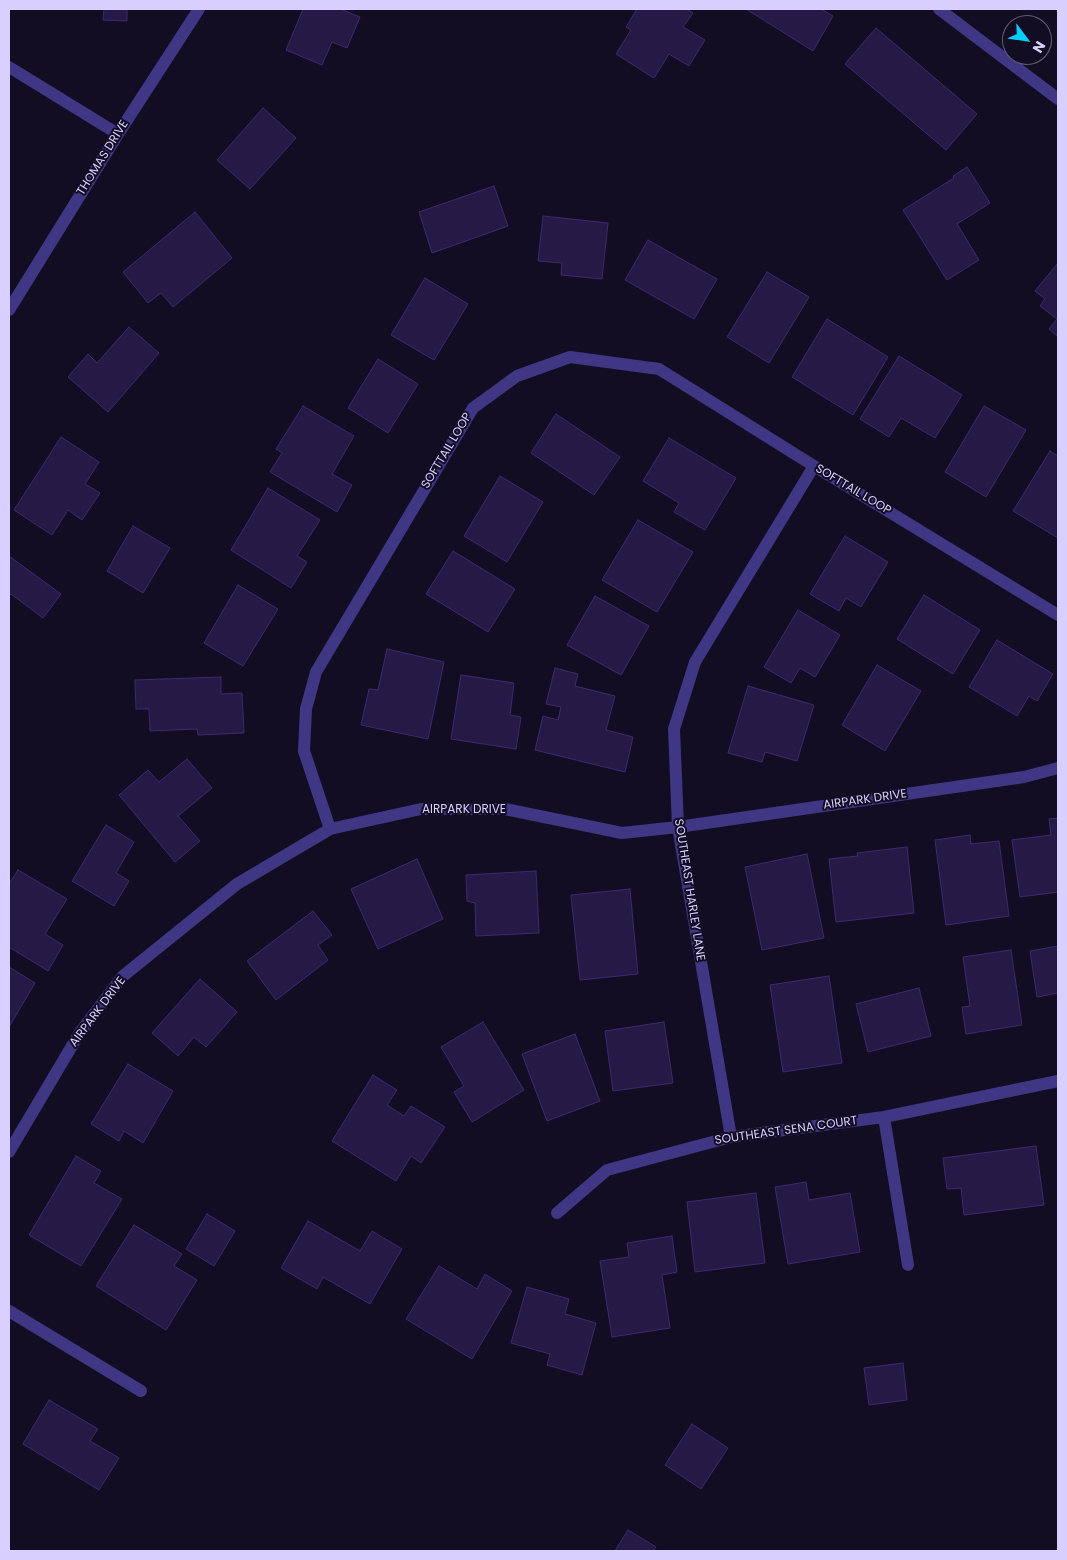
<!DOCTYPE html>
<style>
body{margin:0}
#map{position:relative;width:1067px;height:1560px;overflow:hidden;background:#130d24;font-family:Poppins,sans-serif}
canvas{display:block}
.frame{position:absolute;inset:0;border:10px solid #d9d0ff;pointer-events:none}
.north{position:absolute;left:1002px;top:15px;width:50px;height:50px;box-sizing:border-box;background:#130d24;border:1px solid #625b7c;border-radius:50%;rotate:121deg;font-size:14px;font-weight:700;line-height:20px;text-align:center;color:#d9d0ff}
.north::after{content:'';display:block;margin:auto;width:18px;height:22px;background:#00cefb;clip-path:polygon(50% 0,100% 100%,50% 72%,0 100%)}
</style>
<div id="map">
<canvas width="1067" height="1560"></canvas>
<div class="frame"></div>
<div class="north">N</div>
</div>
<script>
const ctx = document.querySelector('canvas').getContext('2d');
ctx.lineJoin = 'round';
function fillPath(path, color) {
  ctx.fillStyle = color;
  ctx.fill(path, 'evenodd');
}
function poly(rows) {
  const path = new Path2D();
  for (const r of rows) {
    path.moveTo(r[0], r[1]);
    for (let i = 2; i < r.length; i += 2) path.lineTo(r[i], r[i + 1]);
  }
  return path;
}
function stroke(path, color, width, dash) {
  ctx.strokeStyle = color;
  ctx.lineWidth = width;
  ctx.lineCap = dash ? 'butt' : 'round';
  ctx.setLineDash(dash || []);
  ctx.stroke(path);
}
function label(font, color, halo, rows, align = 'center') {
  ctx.font = font + ' Poppins,sans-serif';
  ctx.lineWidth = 4;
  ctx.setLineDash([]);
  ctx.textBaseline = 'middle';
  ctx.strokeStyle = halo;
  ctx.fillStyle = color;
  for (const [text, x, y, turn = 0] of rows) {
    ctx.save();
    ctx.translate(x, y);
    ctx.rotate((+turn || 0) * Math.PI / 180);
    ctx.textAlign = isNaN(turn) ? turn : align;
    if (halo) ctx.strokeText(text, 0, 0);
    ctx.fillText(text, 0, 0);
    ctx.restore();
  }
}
const building = poly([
 [104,9,127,9,127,21,103,20,104,9],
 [303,9,340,9,360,17,347,48,332,42,322,65,286,50,303,9],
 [637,9,686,9,693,13,683,27,705,40,689,66,669,54,654,78,616,54,631,30,626,27,637,9],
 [746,9,821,9,833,16,813,51,746,9],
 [876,28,977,114,946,150,845,64,876,28],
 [263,108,296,138,250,189,217,160,263,108],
 [967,167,990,203,957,224,979,260,947,280,903,210,954,178,953,176,967,167],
 [494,186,508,226,432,253,419,212,494,186],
 [195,212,232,258,173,307,161,293,148,303,123,272,195,212],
 [543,216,608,223,602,279,561,275,562,263,538,261,543,216],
 [648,240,717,279,694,319,625,280,648,240],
 [1058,263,1058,337,1049,329,1057,319,1040,306,1045,299,1035,291,1058,263],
 [767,272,809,297,769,363,727,337,767,272],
 [425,278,468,304,434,360,391,335,425,278],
 [827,319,888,357,853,415,792,377,827,319],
 [129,327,159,353,108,412,68,377,88,354,97,363,129,327],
 [899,356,962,395,935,438,901,418,889,437,860,419,899,356],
 [378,359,418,384,388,433,348,408,378,359],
 [303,406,354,436,332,474,352,485,337,512,270,472,282,453,276,449,303,406],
 [984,406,1026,430,986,497,945,472,984,406],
 [556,414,620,457,594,495,531,453,556,414],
 [61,437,99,462,85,484,100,493,82,520,68,510,52,535,14,510,61,437],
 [669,438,736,478,705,530,674,512,679,503,643,481,669,438],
 [1050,451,1058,456,1058,538,1013,511,1050,451],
 [500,476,543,502,507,562,464,536,500,476],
 [268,488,320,520,297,556,307,562,291,588,231,550,268,488],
 [638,520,693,552,657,612,602,580,638,520],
 [133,526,170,548,143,593,107,571,133,526],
 [845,536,888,562,861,607,846,598,839,611,810,594,845,536],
 [453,551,515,589,488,632,426,594,453,551],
 [9,556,61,594,43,618,11,594,9,596,9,556],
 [238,585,278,609,243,666,204,643,238,585],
 [924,595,980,630,953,674,897,639,924,595],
 [595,596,649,626,621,675,567,645,595,596],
 [798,610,840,635,815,677,800,668,791,683,764,667,798,610],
 [997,640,1053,674,1037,701,1029,696,1017,716,969,687,997,640],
 [387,649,444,662,428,739,361,725,369,689,378,690,387,649],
 [877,665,921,691,885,751,842,725,877,665],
 [555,668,578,674,575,686,615,696,606,730,633,737,625,772,535,750,543,716,558,720,561,707,546,704,555,668],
 [461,675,514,683,510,715,521,717,516,749,451,739,461,675],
 [221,677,221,694,242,693,244,733,198,735,197,729,150,731,149,709,136,709,135,680,221,677],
 [748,686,814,705,797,761,765,752,762,762,728,753,748,686],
 [187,759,212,788,178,816,200,841,175,862,119,795,148,770,159,782,187,759],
 [1058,818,1058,892,1020,897,1012,840,1051,835,1049,819,1058,818],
 [106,825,134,842,116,873,129,881,114,906,72,881,106,825],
 [970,835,971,844,999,841,1009,916,946,925,935,840,970,835],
 [907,847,914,913,836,922,829,859,858,856,857,853,907,847],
 [807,854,824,938,762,950,745,867,807,854],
 [417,859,443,919,378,949,351,889,417,859],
 [18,870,67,899,45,934,63,945,48,971,9,947,9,884,18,870],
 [536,871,539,933,476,936,475,903,467,901,466,875,536,871],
 [630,889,638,974,580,980,571,895,630,889],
 [313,911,332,935,318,945,328,960,276,1000,247,961,313,911],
 [1058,946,1058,993,1037,997,1030,951,1058,946],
 [1011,950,1022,1025,966,1034,962,1007,970,1006,963,957,1011,950],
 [9,967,35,983,9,1027,9,967],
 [829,976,842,1063,783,1072,770,985,829,976],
 [200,979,237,1012,206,1047,194,1037,178,1056,152,1033,200,979],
 [919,988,931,1036,868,1052,856,1004,919,988],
 [483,1022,524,1090,472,1122,454,1092,464,1086,441,1047,483,1022],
 [664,1022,673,1083,613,1091,605,1031,664,1022],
 [575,1034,600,1101,547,1121,522,1054,575,1034],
 [128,1064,173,1091,143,1143,124,1131,119,1141,91,1124,128,1064],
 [373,1075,397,1090,387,1105,404,1116,411,1106,445,1127,421,1163,411,1156,396,1181,332,1141,373,1075],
 [1036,1146,1044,1205,964,1215,961,1188,947,1189,943,1158,1036,1146],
 [76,1156,101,1171,94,1183,122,1199,81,1266,29,1235,76,1156],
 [806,1182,809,1200,850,1193,860,1252,788,1264,775,1187,806,1182],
 [756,1193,765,1263,695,1272,687,1202,756,1193],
 [207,1214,235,1231,214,1266,186,1249,207,1214],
 [308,1221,360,1251,372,1231,402,1249,370,1304,323,1277,317,1289,281,1268,308,1221],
 [134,1225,182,1254,174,1266,197,1280,166,1330,96,1286,134,1225],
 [672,1236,677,1272,662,1275,670,1328,612,1337,600,1261,629,1257,627,1243,672,1236],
 [439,1266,477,1289,485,1274,512,1291,472,1359,406,1319,439,1266],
 [527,1287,569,1299,565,1314,596,1323,582,1375,547,1365,550,1354,511,1343,527,1287],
 [903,1363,907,1400,869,1405,864,1368,903,1363],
 [49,1400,98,1429,90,1441,119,1458,99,1490,23,1444,49,1400],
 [692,1424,728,1448,701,1489,665,1465,692,1424],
 [628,1530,656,1547,653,1551,615,1551,628,1530]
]);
fillPath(building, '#251945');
stroke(building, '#3e2a72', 1);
stroke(poly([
 [939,9,1058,99],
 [9,67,118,134],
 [9,310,118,134,199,9],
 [330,829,304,751,306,709,316,672,473,408,517,376,570,357,659,369,814,466,1058,615],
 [884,1117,908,1265],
 [731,1137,678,827,674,729,695,662,814,466],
 [9,1152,79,1034,123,976,237,884,330,829,421,809,505,809,622,833,678,827,1024,777,1058,768],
 [557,1213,607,1170,731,1137,884,1117,1058,1081],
 [9,1311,141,1391]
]), '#403784', 12);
label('12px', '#d9d0ff', '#130d24', [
 ["THOMAS DRIVE",103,158,-58],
 ["SOFTTAIL LOOP",447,451,-59],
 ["SOFTTAIL LOOP",853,490,31],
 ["AIRPARK DRIVE",865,800,-8],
 ["AIRPARK DRIVE",464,810],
 ["SOUTHEAST HARLEY LANE",689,890,81],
 ["AIRPARK DRIVE",98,1012,-53],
 ["SOUTHEAST SENA COURT",786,1131,-8]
]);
</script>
